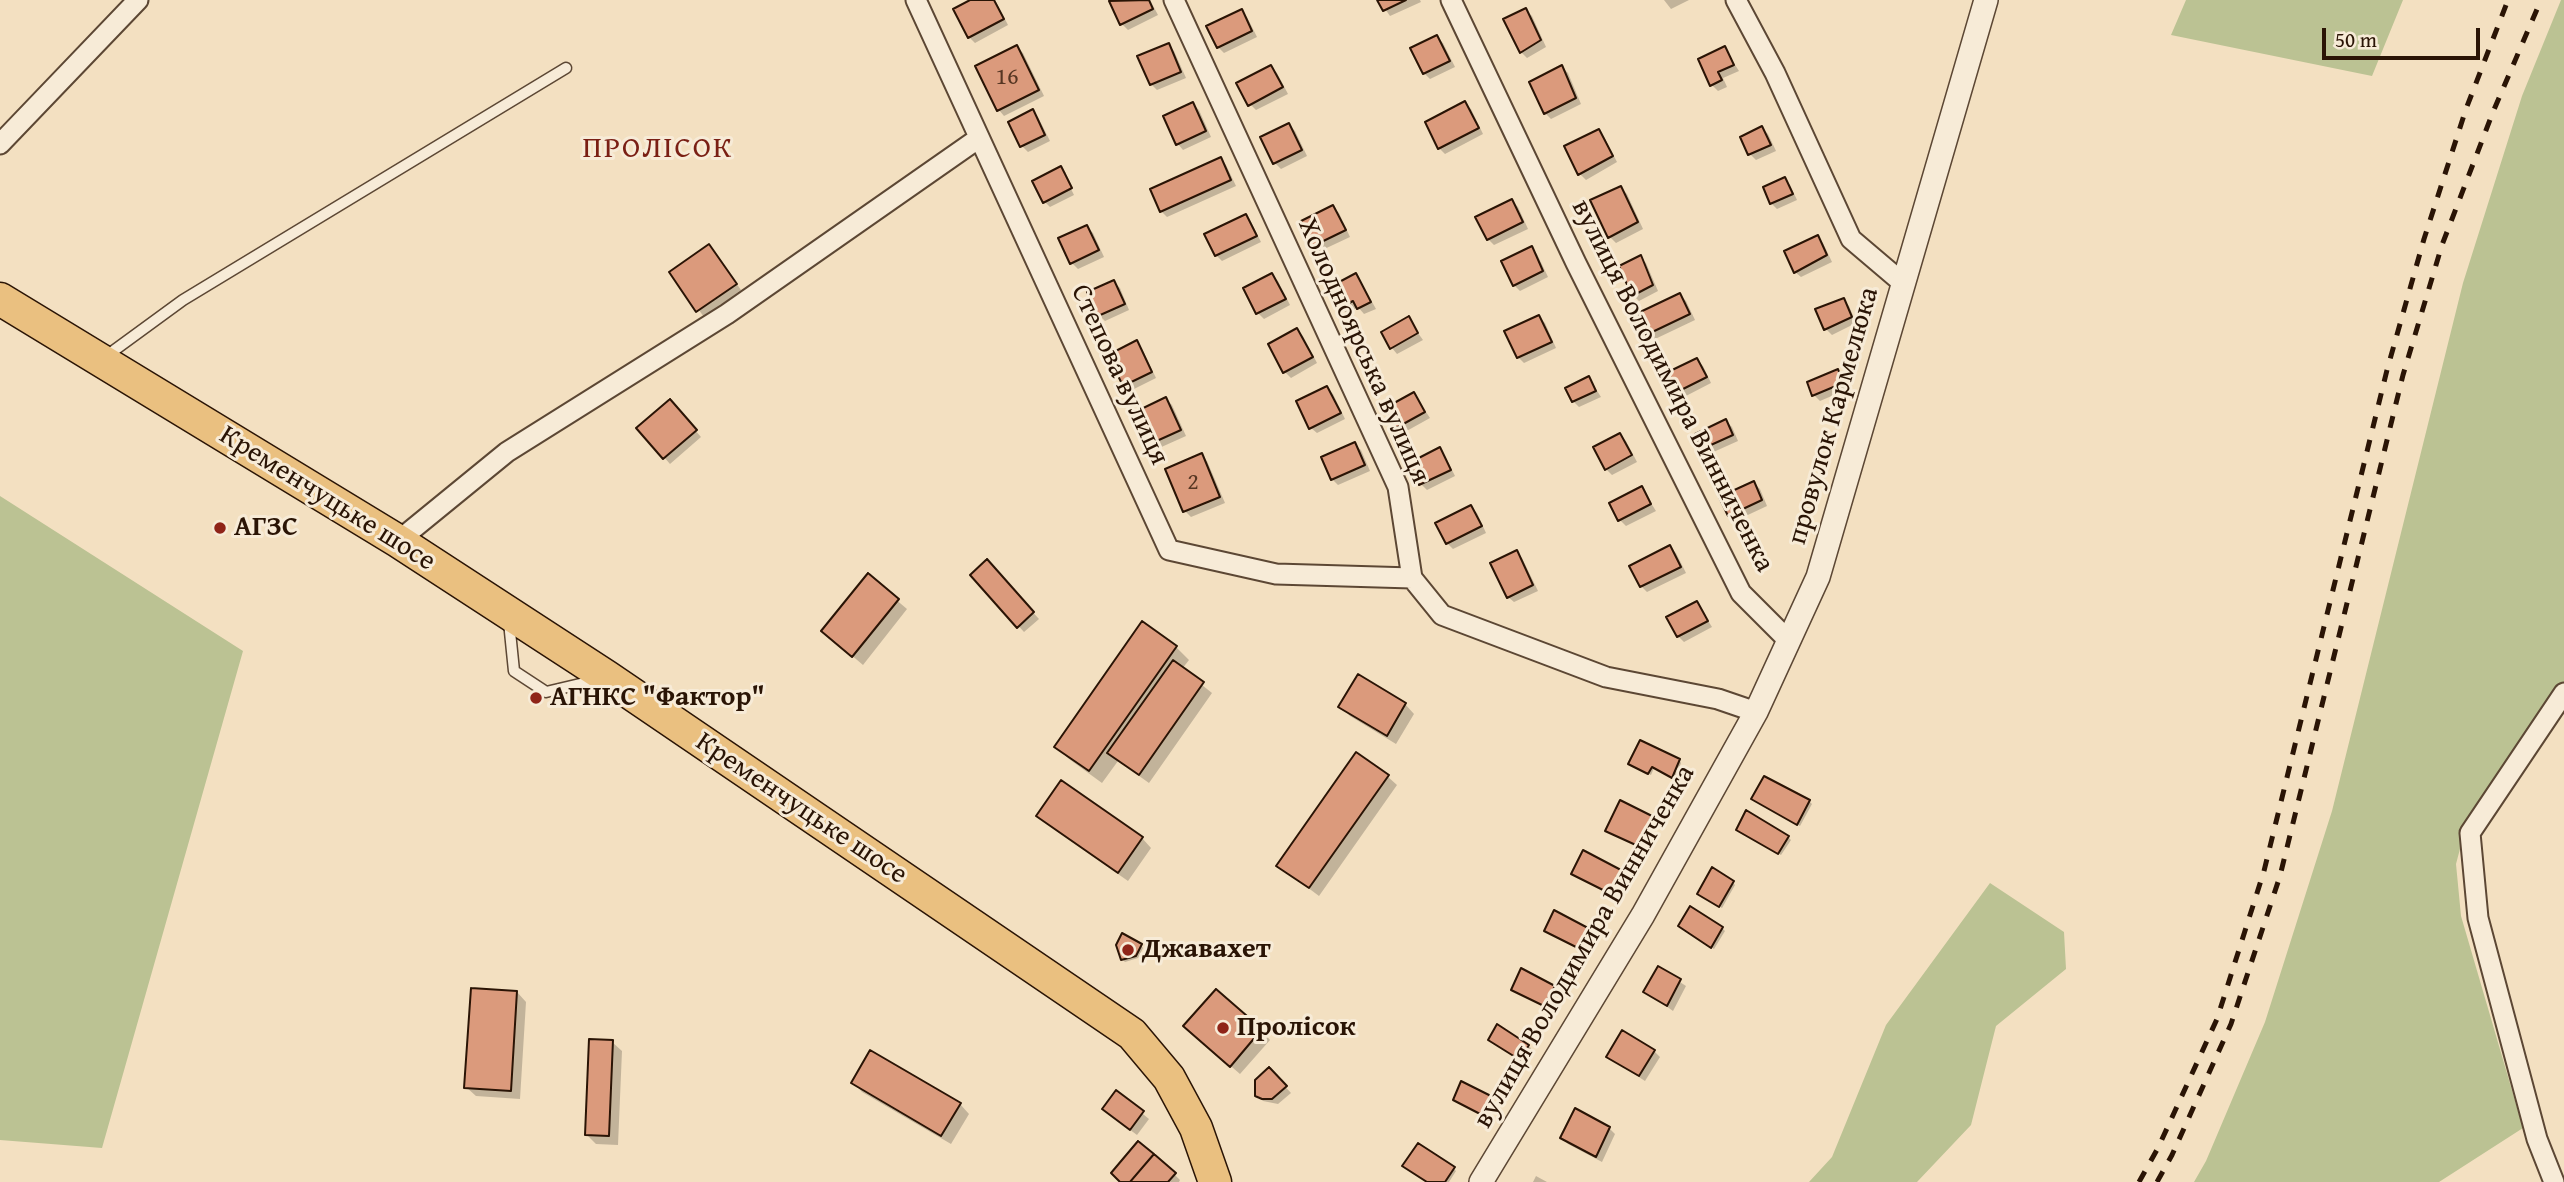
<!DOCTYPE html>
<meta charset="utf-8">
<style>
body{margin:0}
#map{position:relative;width:2564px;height:1182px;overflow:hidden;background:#f3e0c1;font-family:"Gentium Book Plus",serif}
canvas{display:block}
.scale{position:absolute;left:2322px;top:28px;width:158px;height:32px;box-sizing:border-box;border:4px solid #2a1405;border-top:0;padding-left:9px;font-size:21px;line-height:24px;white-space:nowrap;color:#2a1405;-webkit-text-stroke:5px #f7ebd7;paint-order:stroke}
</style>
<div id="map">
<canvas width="2564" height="1182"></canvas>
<div class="scale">50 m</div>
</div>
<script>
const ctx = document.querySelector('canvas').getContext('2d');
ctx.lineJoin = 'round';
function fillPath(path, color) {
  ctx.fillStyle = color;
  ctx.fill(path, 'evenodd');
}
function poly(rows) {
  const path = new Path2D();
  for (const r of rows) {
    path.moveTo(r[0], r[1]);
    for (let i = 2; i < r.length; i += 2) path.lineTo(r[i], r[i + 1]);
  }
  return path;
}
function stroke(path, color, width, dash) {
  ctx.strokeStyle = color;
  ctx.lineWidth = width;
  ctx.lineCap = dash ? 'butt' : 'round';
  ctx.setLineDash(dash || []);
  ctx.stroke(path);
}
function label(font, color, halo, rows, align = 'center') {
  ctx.font = font + ' "Gentium Book Plus",serif';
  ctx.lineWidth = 6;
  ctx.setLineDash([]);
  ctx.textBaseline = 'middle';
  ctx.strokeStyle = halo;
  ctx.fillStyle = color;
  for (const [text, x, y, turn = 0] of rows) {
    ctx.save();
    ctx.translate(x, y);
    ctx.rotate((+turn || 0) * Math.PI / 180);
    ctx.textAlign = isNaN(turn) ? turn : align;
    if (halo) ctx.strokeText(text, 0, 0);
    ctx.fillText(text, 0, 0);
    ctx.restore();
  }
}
fillPath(poly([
 [2186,0,2403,0,2372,76,2171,35],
 [2561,0,2564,0,2564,682,2465,830,2456,864,2461,916,2523,1128,2439,1182,2194,1182,2206,1161,2265,1022,2332,811,2463,283,2522,96],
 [0,496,243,651,102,1148,0,1140],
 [1990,883,2064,932,2066,969,1996,1026,1971,1125,1917,1182,1809,1182,1832,1157,1886,1025]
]), '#bbc293');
fillPath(poly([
 [974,0,995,0,1008,25,975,43,969,37],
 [1114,0,1150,0,1158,15,1128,30,1122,24,1111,2],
 [1379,0,1420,0,1421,2,1390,16],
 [1664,0,1689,0,1671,9],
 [1526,10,1532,16,1546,47,1527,58,1521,52],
 [1241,11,1247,17,1257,37,1224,53,1218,47],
 [1437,37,1443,43,1455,67,1430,79,1424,73],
 [1168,45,1174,51,1186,78,1157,90,1151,84],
 [1017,47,1023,53,1044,96,1004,116,999,110],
 [1724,48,1739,71,1723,78,1727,87,1718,91,1712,85],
 [1271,67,1277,73,1288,94,1256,110,1250,104],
 [1562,67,1568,73,1581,104,1551,119,1545,113],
 [1193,104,1199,110,1211,137,1183,150,1178,144],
 [1465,104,1471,109,1483,134,1445,154,1439,148],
 [1032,111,1038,117,1050,141,1028,152,1022,146,1010,123],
 [1289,125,1295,131,1307,156,1281,169,1275,163],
 [1762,128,1768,134,1776,151,1756,160,1750,154,1742,137],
 [1598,131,1604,137,1617,162,1586,180,1580,174,1566,147],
 [1220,159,1226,165,1236,186,1167,217,1161,211],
 [1061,168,1066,173,1063,173,1074,195,1050,207,1045,202],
 [1785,179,1790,185,1797,200,1777,209,1771,203],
 [1621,188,1627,194,1643,229,1616,243,1610,237],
 [1512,201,1518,207,1528,229,1494,245,1488,239],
 [1333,207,1339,213,1350,237,1318,252,1312,246],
 [1245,216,1251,222,1261,242,1222,261,1216,255],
 [1087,227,1093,233,1104,257,1078,269,1072,263],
 [1817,237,1823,243,1832,262,1801,277,1795,272],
 [1531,248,1537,254,1548,277,1520,291,1514,285],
 [714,252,741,290,704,317,671,272],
 [1640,257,1646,263,1658,291,1639,301,1633,295],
 [1272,275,1278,281,1290,305,1264,319,1258,313],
 [1355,276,1361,282,1376,309,1364,314,1358,307,1346,313,1340,307],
 [1114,282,1120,288,1129,310,1105,321,1099,315],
 [1680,295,1686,301,1695,320,1653,340,1647,334],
 [1843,300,1849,306,1856,323,1832,335,1826,329],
 [1539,317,1545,323,1556,348,1524,363,1518,357,1507,332],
 [1408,319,1423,340,1397,354,1392,348],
 [1297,330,1303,336,1317,363,1291,378,1285,372],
 [1136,343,1142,349,1156,378,1130,391,1124,385],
 [1697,360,1703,366,1711,383,1684,397,1678,391],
 [1838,371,1843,377,1848,389,1820,401,1814,395,1809,383],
 [1589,378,1601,397,1579,407,1573,401],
 [1327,388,1333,394,1345,419,1317,433,1311,428],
 [1414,394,1430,418,1403,433,1397,427],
 [1166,399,1172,405,1186,436,1157,449,1152,443],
 [675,407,701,437,670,464,639,428],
 [1726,421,1732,427,1738,441,1709,454,1703,448],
 [1620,435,1626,441,1637,462,1612,475,1606,469],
 [1355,445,1361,450,1370,471,1338,485,1332,479],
 [1439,450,1445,456,1455,476,1427,490,1421,484,1411,463],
 [1201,455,1207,461,1225,503,1191,517,1185,511,1167,470],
 [1754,483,1760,489,1767,506,1735,521,1729,515],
 [1642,489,1656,511,1626,526,1620,520],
 [1471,507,1477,513,1486,533,1453,549,1447,543,1438,524],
 [1670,547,1676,553,1686,573,1647,592,1641,586],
 [1516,552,1522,558,1538,591,1514,602,1508,597],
 [992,568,1039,619,1024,632,972,575],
 [868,576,907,609,863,665,823,631],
 [1697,603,1712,627,1684,642,1678,636],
 [1142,623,1176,647,1189,660,1182,669,1212,693,1149,783,1118,761,1102,783,1069,759,1056,746],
 [1405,704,1414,714,1396,744,1350,716,1341,707],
 [1679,760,1681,763,1675,779,1654,768,1651,775,1630,764],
 [1387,776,1397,785,1319,896,1279,866],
 [1756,801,1809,801,1812,804,1800,826],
 [1038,816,1142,838,1151,848,1128,881,1048,825],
 [1651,817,1654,820,1640,848,1607,831],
 [1741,832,1788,837,1791,840,1781,855],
 [1620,871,1622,874,1612,894,1576,876],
 [1733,883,1735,885,1722,908,1702,896],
 [1683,928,1722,928,1725,931,1714,949],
 [1587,929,1589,932,1581,949,1548,933],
 [1141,945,1143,948,1138,958,1125,962,1122,959],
 [1658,968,1686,986,1673,1011,1645,991],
 [1554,987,1556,990,1547,1008,1515,992],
 [517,992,526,1002,520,1099,476,1096,466,1087],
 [1261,1030,1270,1040,1240,1074,1195,1035],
 [612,1042,622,1051,618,1145,596,1144,587,1135],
 [1493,1042,1528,1046,1531,1048,1523,1061],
 [1654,1051,1660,1057,1645,1081,1608,1057],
 [1269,1069,1291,1093,1278,1104,1263,1101,1257,1095],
 [853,1082,960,1104,969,1114,951,1144,862,1092],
 [1116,1092,1149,1119,1137,1135,1110,1115],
 [1492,1099,1495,1101,1487,1117,1457,1102],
 [1609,1128,1615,1134,1602,1162,1568,1144,1562,1138],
 [1454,1169,1456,1171,1449,1182,1429,1182],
 [1174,1174,1180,1180,1179,1182,1122,1182],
 [1536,1176,1547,1182,1533,1182]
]), '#0003');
const building = poly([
 [970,0,994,0,1004,19,968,38,953,9,970,0],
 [1149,0,1153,9,1120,25,1109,1,1149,0],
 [1377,0,1406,0,1383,11,1377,0],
 [1526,8,1541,40,1520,53,1503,19,1526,8],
 [1242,9,1252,31,1217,48,1206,26,1242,9],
 [1437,35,1450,61,1423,74,1410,48,1437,35],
 [1169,43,1181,72,1150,85,1137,56,1169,43],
 [1017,45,1039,90,997,111,975,66,1017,45],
 [1725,46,1734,65,1718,72,1722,80,1710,86,1698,59,1725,46],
 [1271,65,1283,87,1248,106,1236,83,1271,65],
 [1562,65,1576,98,1544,114,1529,82,1562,65],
 [1465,101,1479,128,1438,149,1425,122,1465,101],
 [1193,102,1206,131,1176,145,1163,116,1193,102],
 [1033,109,1045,135,1020,147,1008,122,1033,109],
 [1289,123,1302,150,1273,164,1260,137,1289,123],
 [1762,126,1771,145,1748,155,1740,137,1762,126],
 [1599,129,1613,156,1578,175,1564,146,1599,129],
 [1221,157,1231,180,1160,212,1150,189,1221,157],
 [1061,166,1072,188,1043,203,1032,181,1061,166],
 [1785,177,1793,194,1770,204,1763,187,1785,177],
 [1621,186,1638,222,1608,238,1590,200,1621,186],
 [1512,199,1523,222,1487,240,1475,217,1512,199],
 [1333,205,1346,230,1311,247,1299,222,1333,205],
 [1246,214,1257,236,1215,256,1204,234,1246,214],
 [1087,225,1099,250,1070,264,1058,238,1087,225],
 [1818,235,1827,255,1794,273,1784,251,1818,235],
 [709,244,737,284,696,312,669,272,709,244],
 [1532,246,1543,271,1513,286,1501,261,1532,246],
 [1641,255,1653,285,1632,296,1619,266,1641,255],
 [1272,273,1286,299,1256,314,1243,288,1272,273],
 [1356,273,1371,302,1357,309,1353,301,1339,308,1328,288,1356,273],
 [1114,280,1125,304,1098,316,1087,292,1114,280],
 [1680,293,1690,314,1646,335,1638,313,1680,293],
 [1844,298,1852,317,1824,330,1815,309,1844,298],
 [1539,315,1552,342,1517,358,1504,331,1539,315],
 [1409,316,1418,333,1390,349,1381,332,1409,316],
 [1297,328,1313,357,1283,373,1268,344,1297,328],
 [1137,340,1152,372,1123,386,1108,355,1137,340],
 [1697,358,1707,377,1677,392,1668,372,1697,358],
 [1838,369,1843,383,1812,396,1807,382,1838,369],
 [1589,376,1596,391,1572,402,1565,388,1589,376],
 [1327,386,1341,413,1309,429,1296,401,1327,386],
 [1414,392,1425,412,1396,428,1385,408,1414,392],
 [1166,397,1181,430,1150,444,1135,412,1166,397],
 [670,399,697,430,663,459,636,428,670,399],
 [1726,419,1733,435,1702,449,1695,434,1726,419],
 [1620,433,1632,455,1605,470,1593,447,1620,433],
 [1355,442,1365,465,1331,480,1321,457,1355,442],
 [1440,447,1451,470,1419,485,1409,463,1440,447],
 [1202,453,1220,497,1183,512,1165,469,1202,453],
 [1754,481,1762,500,1728,516,1719,497,1754,481],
 [1642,486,1651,504,1618,521,1609,503,1642,486],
 [1471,505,1482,526,1446,544,1435,523,1471,505],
 [1670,545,1681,567,1640,587,1629,566,1670,545],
 [1517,550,1533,585,1507,598,1490,563,1517,550],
 [987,559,1034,612,1017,628,970,575,987,559],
 [868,573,899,599,852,657,821,631,868,573],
 [1697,601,1708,621,1677,637,1666,617,1697,601],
 [1142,621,1177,646,1089,771,1054,747,1142,621],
 [1173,660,1204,682,1139,775,1107,753,1173,660],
 [1358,674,1406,703,1387,736,1338,707,1358,674],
 [1640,740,1680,759,1672,778,1652,767,1648,774,1628,764,1640,740],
 [1356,752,1389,775,1309,888,1276,866,1356,752],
 [1764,776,1810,800,1797,825,1751,799,1764,776],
 [1061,780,1143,837,1118,873,1036,816,1061,780],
 [1620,800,1652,816,1638,846,1605,831,1620,800],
 [1746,810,1789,836,1778,854,1736,830,1746,810],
 [1583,850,1621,870,1609,893,1571,874,1583,850],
 [1712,867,1734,881,1719,907,1697,894,1712,867],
 [1690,906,1723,927,1711,948,1678,926,1690,906],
 [1554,910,1588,928,1578,948,1544,931,1554,910],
 [1122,933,1142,944,1136,956,1121,960,1116,945,1122,933],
 [1658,966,1681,979,1667,1006,1643,992,1658,966],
 [1521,968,1555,986,1544,1006,1511,990,1521,968],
 [471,988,517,991,511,1091,464,1088,471,988],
 [1216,989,1262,1029,1230,1067,1183,1026,1216,989],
 [1497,1024,1529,1045,1520,1060,1488,1040,1497,1024],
 [1622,1030,1655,1050,1639,1076,1606,1057,1622,1030],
 [589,1039,613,1040,609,1136,585,1135,589,1039],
 [870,1050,961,1103,941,1136,851,1083,870,1050],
 [1269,1067,1287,1086,1272,1099,1262,1099,1255,1096,1255,1080,1269,1067],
 [1461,1081,1493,1097,1484,1116,1453,1100,1461,1081],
 [1116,1090,1144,1111,1130,1130,1102,1109,1116,1090],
 [1575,1108,1610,1127,1596,1157,1560,1138,1575,1108],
 [1138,1141,1154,1154,1130,1182,1120,1182,1111,1173,1138,1141],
 [1418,1143,1455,1167,1445,1182,1427,1182,1402,1166,1418,1143],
 [1154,1154,1176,1173,1168,1182,1130,1182,1154,1154]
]);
fillPath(building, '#db9a7c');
stroke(building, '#2a1405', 2);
const service = poly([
 [105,357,183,300,566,68],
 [509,622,514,671,546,692,597,680]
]);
const minor = poly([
 [916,0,1169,550,1276,574,1412,578],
 [1174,0,1398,487,1412,578,1442,615,1606,677,1718,699,1756,712],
 [1451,0,1576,263,1741,593,1789,641],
 [1736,0,1775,73,1851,239,1904,284],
 [0,144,138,0],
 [398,541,507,452,727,314,979,138],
 [2554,1182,2537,1139,2478,918,2470,833,2564,693]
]);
const tertiary = poly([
 [1481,1182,1643,915,1756,712,1818,577,1986,0]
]);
const trunk = poly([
 [0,299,398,541,607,677,1132,1034,1169,1078,1196,1128,1215,1182]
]);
stroke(service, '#5c4734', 13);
stroke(minor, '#5c4734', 23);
stroke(tertiary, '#5c4734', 26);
stroke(trunk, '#2a1405', 35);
stroke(service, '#f7ebd7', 10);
stroke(minor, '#f7ebd7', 19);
stroke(tertiary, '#f7ebd7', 23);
stroke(trunk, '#eac080', 32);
stroke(poly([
 [2139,1182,2158,1148,2217,1019,2264,871,2387,370,2424,239,2466,109,2508,0],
 [2157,1182,2172,1155,2231,1024,2280,876,2403,375,2442,245,2493,112,2541,0]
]), '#2a1405', 5, [12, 12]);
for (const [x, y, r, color] of [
 [220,528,7,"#8f2418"],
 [536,698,7,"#8f2418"],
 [1128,950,7,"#8f2418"],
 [1223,1028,7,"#8f2418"]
]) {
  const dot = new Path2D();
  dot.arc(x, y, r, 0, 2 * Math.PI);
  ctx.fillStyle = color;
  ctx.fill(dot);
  stroke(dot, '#f7ebd7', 2.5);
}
label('24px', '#563623', null, [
 ["16",1007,78],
 ["2",1193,483]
]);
label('28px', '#2a1405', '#f7ebd7', [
 ["Холодноярська вулиця",1363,351,66],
 ["Степова вулиця",1119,375,65],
 ["вулиця Володимира Винниченка",1672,386,63],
 ["провулок Кармелюка",1834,416,-74],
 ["Кременчуцьке шосе",327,499,32],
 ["Кременчуцьке шосе",801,809,34],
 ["вулиця Володимира Винниченка",1585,947,-60]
]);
label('bold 28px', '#2a1405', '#f7ebd7', [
 ["АГЗС",234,528],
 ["АГНКС \"Фактор\"",550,698],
 ["Джавахет",1142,950],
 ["Пролісок",1237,1028]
], 'left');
ctx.letterSpacing = '2px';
label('30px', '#7a1f14', '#f7ebd7', [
 ["ПРОЛІСОК",658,149]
]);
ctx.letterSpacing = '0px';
</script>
